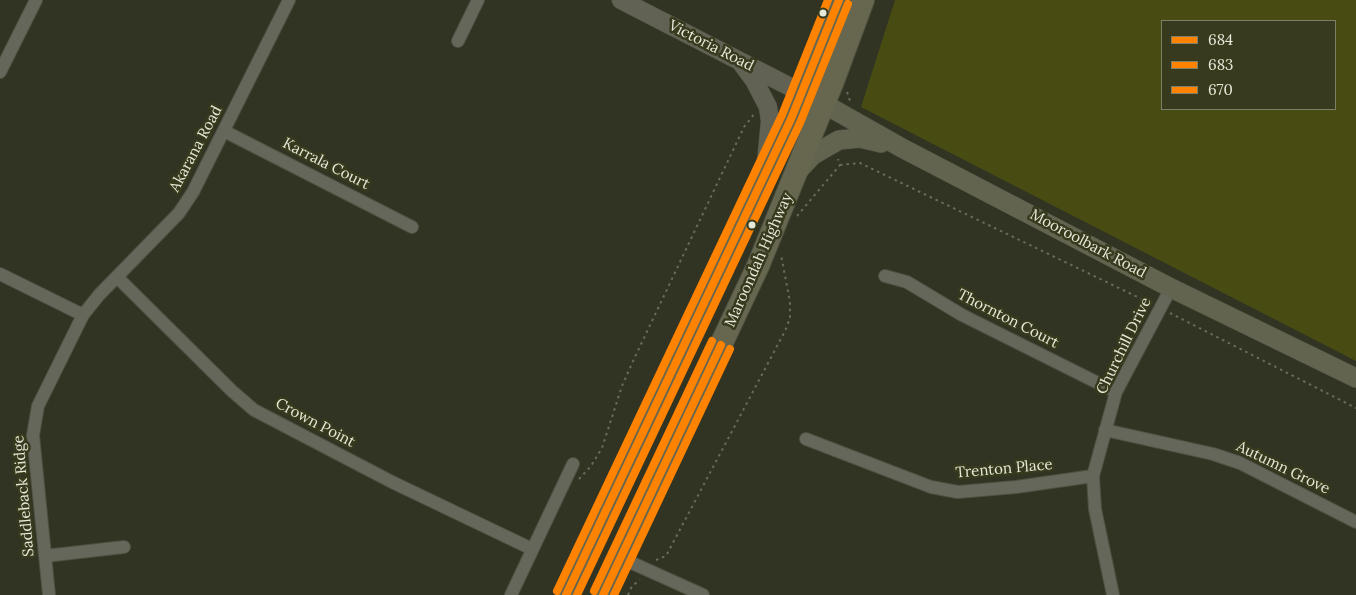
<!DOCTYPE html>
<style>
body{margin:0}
#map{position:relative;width:1356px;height:595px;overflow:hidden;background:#323423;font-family:Lora,serif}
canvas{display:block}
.legend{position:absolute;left:1161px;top:20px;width:175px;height:90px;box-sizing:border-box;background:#373a1d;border:1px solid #7d8068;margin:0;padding:6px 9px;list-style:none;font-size:15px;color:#e7e9d8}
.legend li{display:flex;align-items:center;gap:10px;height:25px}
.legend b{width:25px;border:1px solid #7d8068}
</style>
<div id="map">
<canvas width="1356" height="595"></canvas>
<ul class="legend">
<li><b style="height:6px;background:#ff8200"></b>684</li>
<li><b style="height:6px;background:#ff8200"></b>683</li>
<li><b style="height:6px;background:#ff8200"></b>670</li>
</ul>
</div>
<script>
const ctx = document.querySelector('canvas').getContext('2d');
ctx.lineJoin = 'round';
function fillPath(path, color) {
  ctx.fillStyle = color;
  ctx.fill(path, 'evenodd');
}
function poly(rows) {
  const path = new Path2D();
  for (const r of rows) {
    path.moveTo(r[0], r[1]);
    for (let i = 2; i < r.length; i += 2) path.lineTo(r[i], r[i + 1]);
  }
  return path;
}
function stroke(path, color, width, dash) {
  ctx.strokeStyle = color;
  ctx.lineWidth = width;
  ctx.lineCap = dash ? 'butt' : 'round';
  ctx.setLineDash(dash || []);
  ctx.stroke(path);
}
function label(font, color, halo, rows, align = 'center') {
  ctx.font = font + ' Lora,serif';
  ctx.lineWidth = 5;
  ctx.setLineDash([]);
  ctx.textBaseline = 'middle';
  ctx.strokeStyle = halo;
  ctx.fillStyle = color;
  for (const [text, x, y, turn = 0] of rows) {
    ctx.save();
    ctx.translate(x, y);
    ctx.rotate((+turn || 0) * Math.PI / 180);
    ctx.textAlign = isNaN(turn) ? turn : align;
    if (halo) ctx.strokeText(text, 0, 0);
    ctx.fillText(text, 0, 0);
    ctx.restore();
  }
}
fillPath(poly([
 [895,0,1356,0,1356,361,861,107],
 [1162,21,1335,21,1335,109,1162,109]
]), '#484c12');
const street = poly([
 [458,41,478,0],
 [0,72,36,0],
 [224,131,412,227],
 [0,274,83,315],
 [885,276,907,282,962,315,1116,392],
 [118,278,232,391,254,410,392,482,532,549],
 [1105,430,1213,454,1240,463,1356,522],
 [806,439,931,487,958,492,1016,487,1093,476],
 [45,556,124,547],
 [621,558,703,595],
 [49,595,33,435,38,406,83,315,99,295,179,213,193,192,289,0],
 [511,595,573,464],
 [1113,595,1095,509,1093,476,1116,392,1171,288]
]);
const secondary = poly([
 [621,0,802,93],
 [742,64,754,80,768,107,770,121,766,163]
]);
const primary = poly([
 [824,104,902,148,1171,288,1356,378],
 [798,171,813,155,839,140,860,138,881,143]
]);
const highway = poly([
 [566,595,791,119,839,0],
 [603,595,758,266,833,81,863,0]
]);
stroke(street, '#4e5041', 14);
stroke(secondary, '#4e5041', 19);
stroke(primary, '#4e5041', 20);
stroke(highway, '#4e5041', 24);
stroke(poly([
 [847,92,850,101],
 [840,165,860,163,1150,303],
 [797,216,840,165,838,159],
 [1170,313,1356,408],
 [579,479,591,466,602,448,622,386,634,359,744,127,755,113],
 [656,560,666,556,785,331,790,318,790,302,781,255],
 [628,595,632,586,640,580]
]), '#6a6b60', 2, [2.5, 4]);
stroke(street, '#66675b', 12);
stroke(secondary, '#616253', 18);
stroke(primary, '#626450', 19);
stroke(highway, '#66674e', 22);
stroke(poly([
 [566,595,791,119,839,0],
 [603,595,721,345]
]), '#ff8200', 8);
stroke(poly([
 [577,595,800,123,848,4],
 [614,595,730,349]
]), '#ff8200', 8);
stroke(poly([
 [557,591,782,115,828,0],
 [594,591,712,341]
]), '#ff8200', 8);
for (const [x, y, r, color] of [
 [823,13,4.5,"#e7e9d8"],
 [752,225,4.5,"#e7e9d8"]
]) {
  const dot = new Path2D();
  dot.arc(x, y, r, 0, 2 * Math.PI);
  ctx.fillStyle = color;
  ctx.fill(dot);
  stroke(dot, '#373a1d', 2);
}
label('15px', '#e7e9d8', '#373a1d', [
 ["Victoria Road",711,46,27],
 ["Akarana Road",196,149,-62],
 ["Karrala Court",326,164,27],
 ["Mooroolbark Road",1088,244,28],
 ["Maroondah Highway",759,260,-66],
 ["Thornton Court",1008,319,27],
 ["Churchill Drive",1124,346,-64],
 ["Crown Point",315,423,28],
 ["Autumn Grove",1283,468,26],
 ["Trenton Place",1004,469,-5],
 ["Saddleback Ridge",24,496,-95]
]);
</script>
